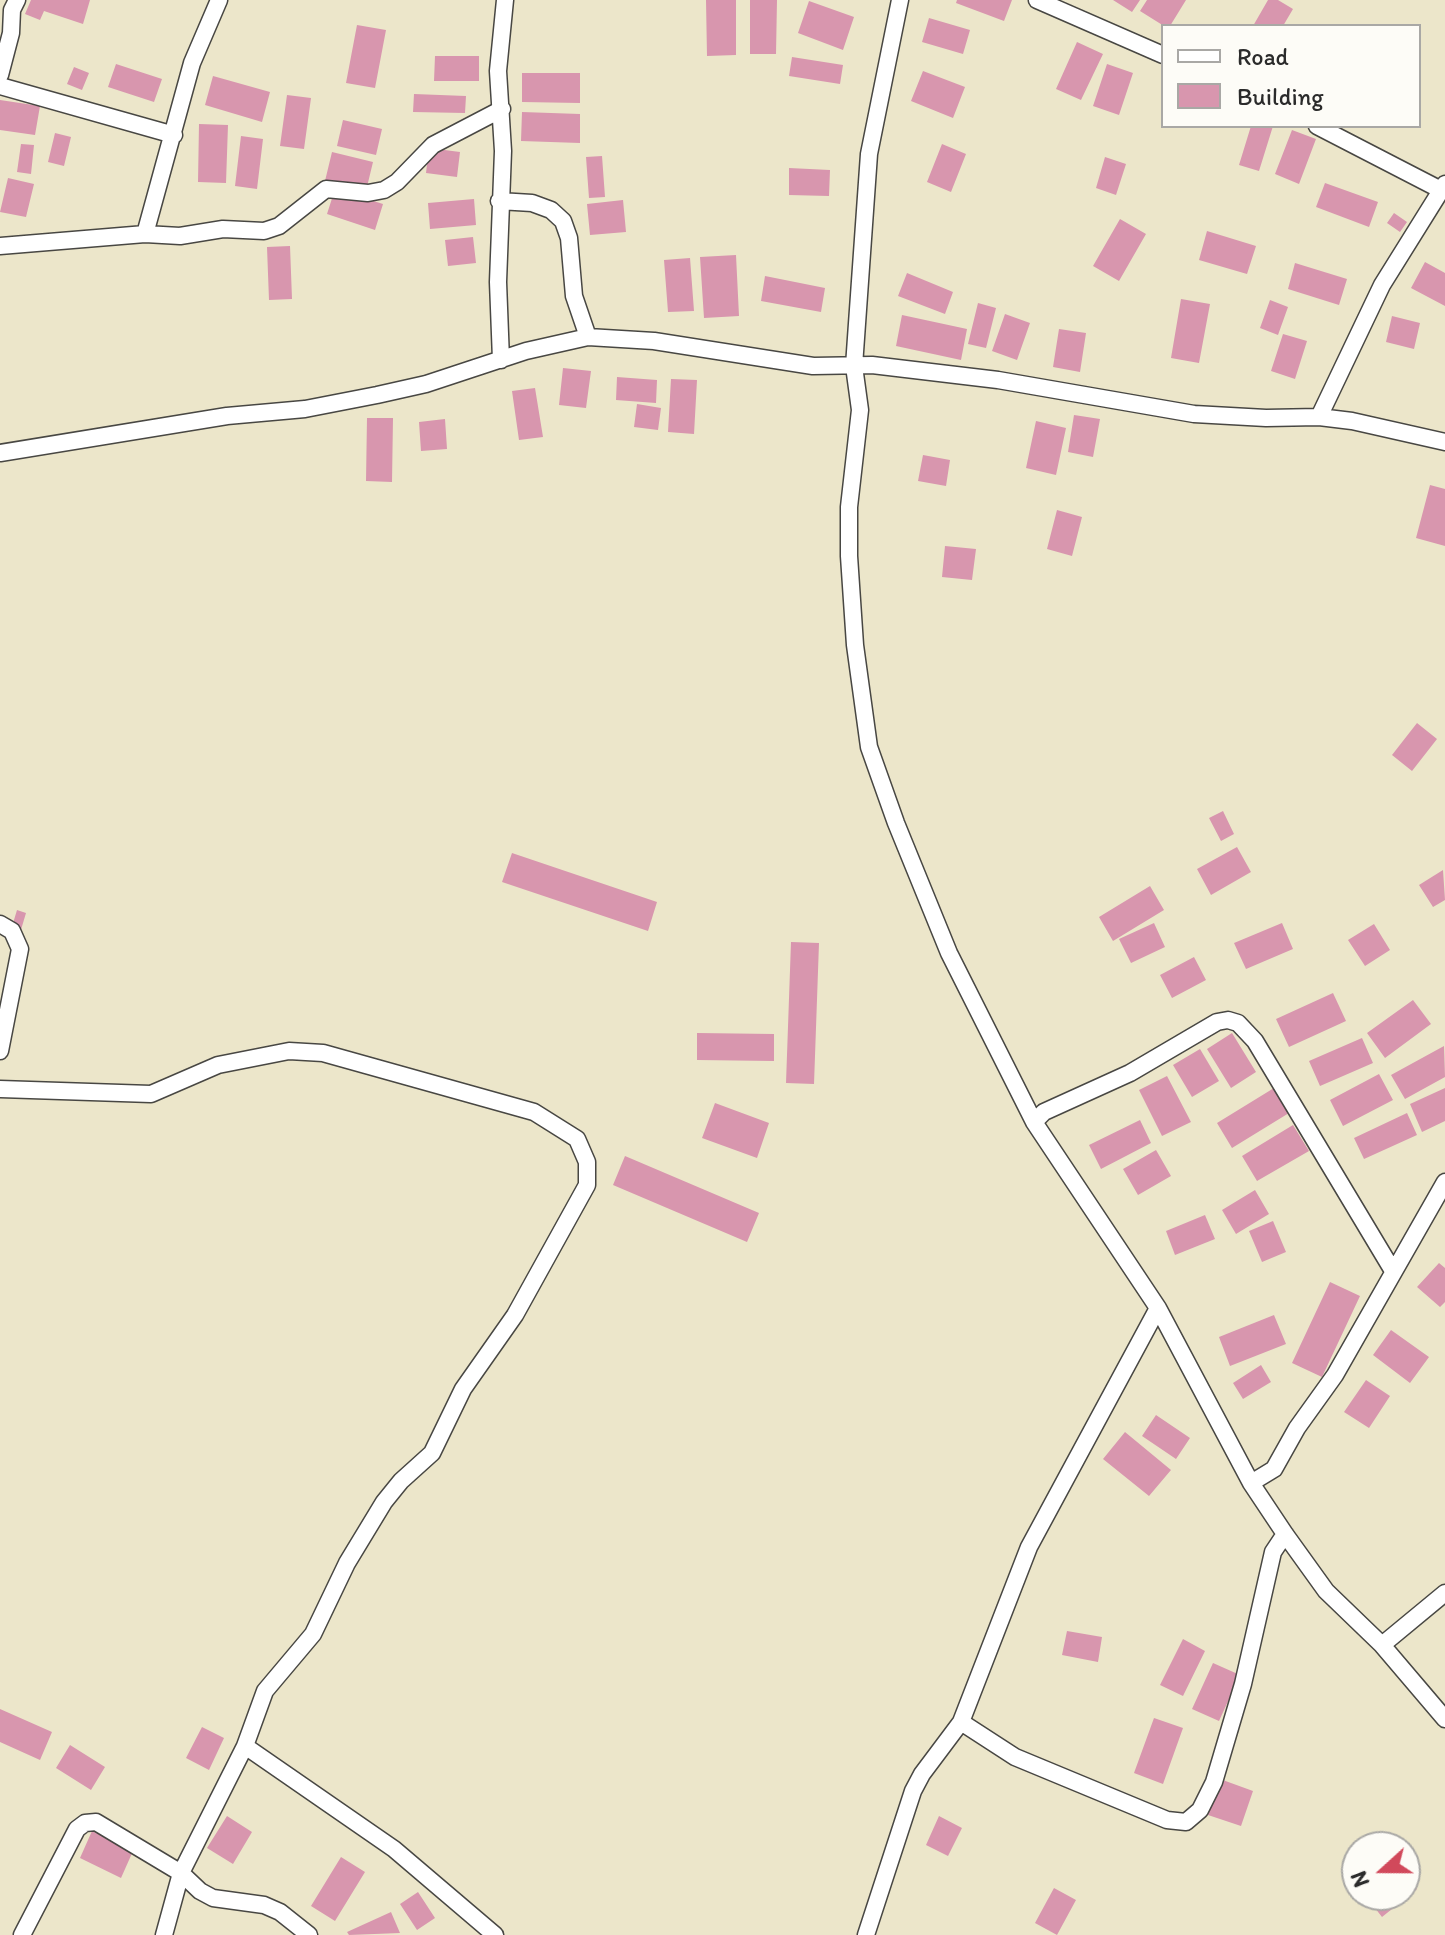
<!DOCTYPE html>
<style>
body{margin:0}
#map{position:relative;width:1445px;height:1935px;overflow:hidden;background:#ece6ca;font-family:Itim,sans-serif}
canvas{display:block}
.legend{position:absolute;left:1161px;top:24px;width:260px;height:104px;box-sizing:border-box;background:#fdfcf7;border:2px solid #a9a8a5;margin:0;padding:10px 14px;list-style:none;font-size:24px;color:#2b2b2b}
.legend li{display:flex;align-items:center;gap:16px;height:40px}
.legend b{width:40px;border:2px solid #a9a8a5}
.north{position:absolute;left:1341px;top:1831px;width:80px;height:80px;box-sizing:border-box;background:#fdfcf7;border:2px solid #a9a8a5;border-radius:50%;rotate:249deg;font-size:22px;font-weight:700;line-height:32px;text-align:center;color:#2b2b2b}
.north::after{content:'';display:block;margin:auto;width:28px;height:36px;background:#d1495b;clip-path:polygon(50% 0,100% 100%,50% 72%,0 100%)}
</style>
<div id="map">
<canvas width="1445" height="1935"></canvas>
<ul class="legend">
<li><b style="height:10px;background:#fff"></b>Road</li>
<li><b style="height:22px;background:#d896ae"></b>Building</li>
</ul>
<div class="north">N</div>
</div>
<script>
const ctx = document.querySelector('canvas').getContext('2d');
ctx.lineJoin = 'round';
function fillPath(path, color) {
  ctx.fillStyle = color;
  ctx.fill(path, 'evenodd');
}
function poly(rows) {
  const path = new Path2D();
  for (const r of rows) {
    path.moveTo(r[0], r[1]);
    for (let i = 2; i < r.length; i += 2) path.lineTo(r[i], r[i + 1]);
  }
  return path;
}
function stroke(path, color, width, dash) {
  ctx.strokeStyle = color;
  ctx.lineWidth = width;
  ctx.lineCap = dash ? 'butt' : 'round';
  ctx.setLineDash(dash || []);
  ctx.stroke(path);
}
fillPath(poly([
 [31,0,90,0,83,24,44,11,40,20,25,14],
 [706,0,736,0,736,55,707,56],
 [750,0,777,0,776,54,750,54],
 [957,0,1012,0,1004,21,956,3],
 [1113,0,1140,0,1132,12],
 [1147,0,1186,0,1170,26,1164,26,1140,11],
 [1268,0,1278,0,1293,9,1283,26,1253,26],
 [809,1,854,17,843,50,798,33],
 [929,18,970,30,963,54,922,42],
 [357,25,386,30,375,88,346,83],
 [1077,42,1103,54,1081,100,1056,89],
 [435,56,479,56,479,81,434,81],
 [792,57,843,65,840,84,789,76],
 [116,64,162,79,154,102,108,87],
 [1107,64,1133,73,1119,115,1093,106],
 [74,67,89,73,82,90,67,84],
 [923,71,965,87,953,118,911,101],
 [522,73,580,73,580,103,522,102],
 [213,76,270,92,262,122,205,105],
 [414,94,466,96,465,113,413,112],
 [287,95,311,98,304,149,280,146],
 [0,100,40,106,35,135,0,130],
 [522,112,580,114,580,143,521,141],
 [343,120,382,129,376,155,337,146],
 [199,124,228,125,226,183,198,182],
 [1251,126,1273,126,1259,171,1239,165],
 [1292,130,1316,139,1299,184,1275,174],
 [55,133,71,137,64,166,48,162],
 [241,136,263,139,257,189,235,186],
 [21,144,34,145,31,174,17,172],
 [942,144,966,154,951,192,927,182],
 [429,148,460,152,457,177,426,173],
 [332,152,373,162,366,191,325,181],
 [602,156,605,197,589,198,586,157],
 [1105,157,1126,164,1116,195,1096,188],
 [789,168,830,170,829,196,789,195],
 [8,178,34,184,26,217,0,212],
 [1325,183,1378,202,1369,227,1316,207],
 [335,189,383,204,375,230,327,214],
 [474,199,476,225,430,229,428,203],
 [623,200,626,232,590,235,587,204],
 [1394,213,1407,222,1400,232,1387,223],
 [1120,219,1146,234,1119,281,1093,266],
 [1207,231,1256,246,1247,274,1199,260],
 [473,237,476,263,448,266,445,240],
 [290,246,292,299,269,300,267,247],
 [736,255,739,316,704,318,700,257],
 [690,258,694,311,668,312,664,260],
 [1425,262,1445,273,1445,306,1411,288],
 [1295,263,1347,279,1339,305,1288,289],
 [907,273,953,292,945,314,898,296],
 [765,276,825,288,821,312,761,301],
 [1181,299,1210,304,1199,363,1171,358],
 [1270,300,1288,307,1278,335,1260,328],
 [978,303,996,308,986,348,968,344],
 [1005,314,1030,323,1017,360,992,351],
 [902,315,967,329,961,360,896,346],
 [1392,316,1420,323,1414,349,1386,342],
 [1059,329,1086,333,1080,372,1053,367],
 [1283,334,1307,341,1295,379,1271,371],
 [563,368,591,371,586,408,559,405],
 [617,377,657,380,656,403,616,400],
 [671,379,697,380,694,434,668,432],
 [535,388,543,437,519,440,512,391],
 [637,404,661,408,658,430,634,427],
 [1074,415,1100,419,1093,457,1068,452],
 [367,418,393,418,392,482,366,481],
 [445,419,447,449,421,451,419,422],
 [1036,421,1066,428,1056,475,1026,468],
 [923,455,950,460,946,486,918,481],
 [1430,485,1445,489,1445,546,1416,538],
 [1057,510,1082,517,1072,556,1047,549],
 [945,546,976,549,972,580,942,577],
 [1417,723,1437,739,1412,771,1392,755],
 [1223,811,1234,834,1221,841,1209,818],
 [1237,847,1251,872,1211,895,1197,869],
 [512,853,657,902,648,931,502,882],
 [1443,870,1445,900,1433,907,1419,885],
 [1150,886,1164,910,1113,941,1099,917],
 [17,910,26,913,20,933,11,930],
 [1154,923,1165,947,1131,963,1119,939],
 [1282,923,1293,949,1246,969,1234,943],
 [1374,924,1390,950,1365,966,1348,940],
 [791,942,819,943,814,1084,786,1083],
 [1194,957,1206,980,1172,998,1160,975],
 [1333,993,1346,1021,1289,1047,1276,1019],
 [1413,1000,1431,1024,1385,1058,1367,1033],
 [697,1033,774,1034,774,1061,697,1060],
 [1232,1033,1256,1072,1231,1088,1207,1049],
 [1362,1038,1373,1063,1320,1086,1309,1061],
 [1444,1046,1445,1077,1405,1099,1391,1075],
 [1200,1049,1219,1081,1192,1097,1173,1065],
 [1379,1074,1393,1100,1343,1126,1330,1100],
 [1167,1076,1191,1122,1162,1136,1139,1090],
 [1274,1088,1289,1113,1232,1148,1217,1123],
 [1445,1088,1445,1121,1422,1132,1410,1104],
 [715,1103,769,1123,757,1158,702,1138],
 [1407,1113,1417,1135,1364,1159,1354,1138],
 [1140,1120,1151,1143,1101,1169,1089,1145],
 [1293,1125,1309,1151,1257,1181,1242,1156],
 [1156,1150,1171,1176,1138,1195,1123,1169],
 [625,1156,759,1213,747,1242,613,1185],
 [1255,1190,1269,1214,1236,1234,1222,1210],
 [1205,1215,1215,1239,1175,1255,1166,1231],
 [1273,1221,1286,1252,1262,1262,1249,1231],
 [1439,1263,1445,1268,1445,1302,1440,1307,1417,1287],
 [1330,1282,1360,1296,1322,1377,1292,1363],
 [1274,1315,1286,1344,1230,1366,1219,1337],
 [1391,1330,1429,1357,1410,1383,1373,1355],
 [1261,1365,1271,1382,1243,1399,1233,1383],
 [1366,1380,1390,1396,1369,1428,1344,1412],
 [1156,1415,1190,1438,1176,1459,1142,1436],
 [1125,1432,1171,1470,1149,1496,1103,1459],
 [1067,1631,1102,1637,1098,1662,1062,1655],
 [1183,1639,1205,1651,1183,1696,1160,1685],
 [1213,1663,1240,1675,1219,1721,1192,1709],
 [0,1709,52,1732,40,1760,0,1742],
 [1154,1718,1183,1728,1163,1784,1134,1773],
 [202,1727,224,1738,209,1770,186,1758],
 [70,1745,105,1767,91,1790,56,1768],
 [1220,1779,1253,1791,1241,1826,1208,1815],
 [227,1816,252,1832,233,1864,207,1848],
 [939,1816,962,1828,948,1856,926,1845],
 [92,1831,133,1851,121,1878,80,1858],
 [341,1857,365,1872,335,1921,311,1906],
 [1405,1874,1417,1889,1382,1917,1367,1898,1371,1895,1405,1895],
 [1054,1888,1076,1900,1057,1935,1035,1923],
 [418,1892,435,1918,417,1930,400,1904],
 [391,1912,400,1933,349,1935,347,1932]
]), '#d896ae');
const minor = poly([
 [900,0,869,154,854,366,860,410,849,507,849,556,855,645,869,747,896,823,949,953,1034,1122,1158,1308,1251,1483,1285,1534,1326,1591,1382,1645,1445,1719],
 [1037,0,1163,55],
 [0,75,11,33,12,10,17,0],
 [0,86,174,135],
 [1317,126,1441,190],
 [499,201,532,203,551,210,563,221,569,238,574,296,588,337],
 [145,234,192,63,219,0],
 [0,246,145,234,180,236,223,229,264,231,279,226,326,189,368,193,384,190,397,182,433,145,502,109],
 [501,360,498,282,503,151,498,71,505,0],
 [1319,417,1382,285,1445,184],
 [0,453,227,416,305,409,377,395,426,384,526,351,588,337,654,341,813,366,872,365,998,380,1194,414,1266,418,1319,417,1352,421,1445,442],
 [0,924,12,931,20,949,0,1051],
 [0,1089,151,1094,218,1065,289,1051,323,1053,534,1112,577,1139,587,1162,587,1185,515,1315,463,1389,432,1453,401,1481,384,1502,347,1563,313,1634,265,1691,245,1746,181,1873,164,1935],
 [1034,1122,1044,1112,1130,1073,1217,1022,1228,1020,1238,1023,1255,1041,1393,1271],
 [1251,1483,1274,1469,1297,1428,1335,1375,1445,1182],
 [1382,1645,1445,1593],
 [961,1722,1015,1757,1167,1820,1186,1822,1200,1810,1214,1782,1243,1684,1273,1552,1285,1534],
 [245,1746,394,1849,495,1935],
 [22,1935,77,1829,85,1823,96,1822,181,1873,200,1891,213,1898,264,1905,280,1912,309,1935],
 [866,1935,913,1791,922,1774,961,1722,1029,1547,1158,1308]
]);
stroke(minor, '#484743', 19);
stroke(minor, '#fff', 16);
</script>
